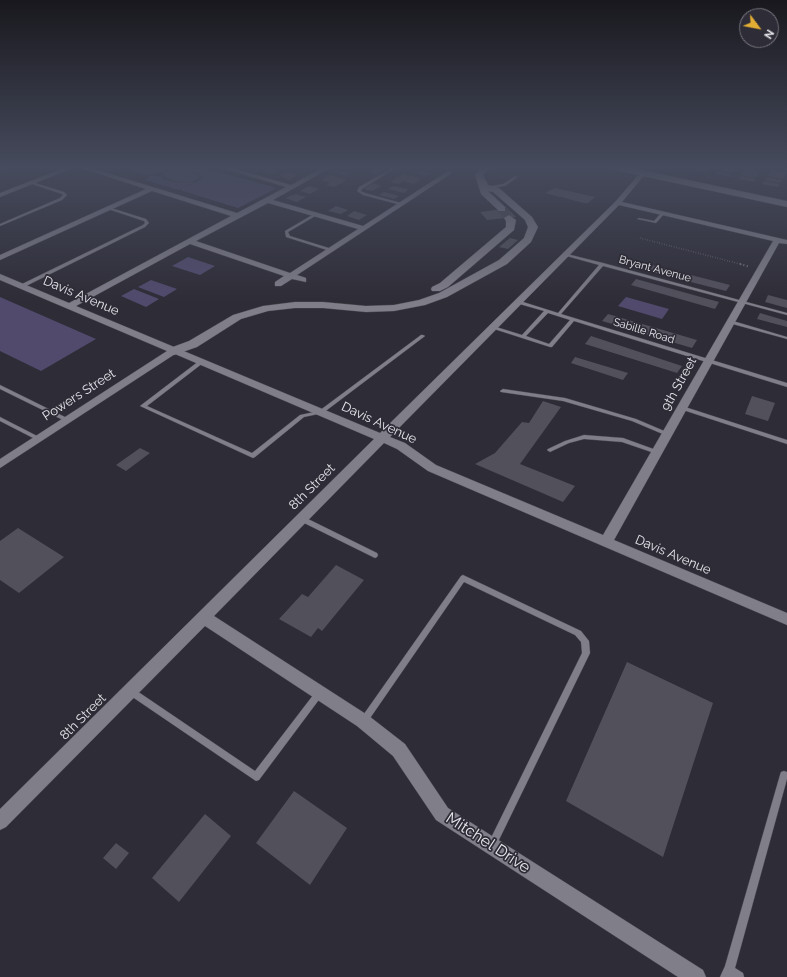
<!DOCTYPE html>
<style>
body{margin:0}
#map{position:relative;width:787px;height:977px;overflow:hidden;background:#2e2c36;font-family:Raleway,sans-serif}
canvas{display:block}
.north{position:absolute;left:739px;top:8px;width:40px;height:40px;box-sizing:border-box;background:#2e2c36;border:1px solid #78767f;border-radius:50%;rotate:122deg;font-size:11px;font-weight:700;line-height:16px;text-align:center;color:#e7e6ec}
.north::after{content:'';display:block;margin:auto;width:14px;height:18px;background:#e4ae35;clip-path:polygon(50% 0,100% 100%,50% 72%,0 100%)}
</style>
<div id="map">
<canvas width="787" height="977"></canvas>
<div class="north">N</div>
</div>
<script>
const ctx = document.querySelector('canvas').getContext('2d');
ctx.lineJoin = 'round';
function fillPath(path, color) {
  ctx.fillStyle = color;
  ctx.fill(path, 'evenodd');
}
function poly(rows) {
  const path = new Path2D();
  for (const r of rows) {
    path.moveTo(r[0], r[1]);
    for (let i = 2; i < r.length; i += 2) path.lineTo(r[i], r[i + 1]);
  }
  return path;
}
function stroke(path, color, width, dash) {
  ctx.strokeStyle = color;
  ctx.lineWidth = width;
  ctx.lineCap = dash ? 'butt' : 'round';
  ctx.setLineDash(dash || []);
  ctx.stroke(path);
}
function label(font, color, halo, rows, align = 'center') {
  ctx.font = font + ' Raleway,sans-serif';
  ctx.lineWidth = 3.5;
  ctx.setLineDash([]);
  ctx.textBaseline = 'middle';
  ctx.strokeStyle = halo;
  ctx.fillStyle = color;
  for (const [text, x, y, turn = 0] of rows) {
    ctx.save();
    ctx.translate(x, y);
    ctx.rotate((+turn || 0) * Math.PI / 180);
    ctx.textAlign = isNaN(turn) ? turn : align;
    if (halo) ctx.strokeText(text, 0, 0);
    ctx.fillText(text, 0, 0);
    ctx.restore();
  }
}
fillPath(poly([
 [178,168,204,168,217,172,203,179,198,173],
 [170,170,188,171,197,175,199,178,192,182,175,181,164,176,164,173],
 [219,172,273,187,275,189,238,208,180,190],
 [152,176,161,176,163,179,176,183,193,183,179,190,145,180],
 [188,257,215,266,200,275,172,266],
 [151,280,177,289,164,297,138,287],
 [134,289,159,299,146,307,121,296],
 [0,297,96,339,41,371,0,351],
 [626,297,669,309,662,319,618,306]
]), '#514a6d');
fillPath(poly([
 [134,168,151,169,169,168,149,176,132,171],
 [269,168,270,168,280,171,272,174,262,172],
 [377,168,385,170,377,175,369,173],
 [694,168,710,168,706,172,693,170],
 [720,168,737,168,733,173,718,170],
 [746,169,760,171,758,175,744,172],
 [336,170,339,170,351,173,346,176,332,172],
 [418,170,432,173,427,176,413,173],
 [772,170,787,172,785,176,770,173],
 [717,171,732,174,730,177,715,174],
 [287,172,298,175,289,180,280,176],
 [743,172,758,175,756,178,741,175],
 [769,173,785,176,783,179,768,176],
 [403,174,419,178,417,179,421,180,414,184,403,181,399,184,390,182],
 [330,175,347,180,334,187,326,185,330,183,321,180],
 [741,176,756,179,754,182,738,179],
 [767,177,782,180,780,183,765,180],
 [764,181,780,184,778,187,762,184],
 [373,183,381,186,372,191,364,189],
 [309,186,319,189,310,194,300,191],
 [393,186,407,189,408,190,404,193,388,189],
 [555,188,595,197,588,203,584,203,545,193],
 [384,192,396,195,399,196,394,199,379,195],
 [296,194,306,197,297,202,285,198],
 [336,206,348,210,341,214,328,211],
 [502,209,508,209,516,217,487,220,480,212],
 [354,211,367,215,359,220,347,216],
 [510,238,518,240,508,249,499,247],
 [648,264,730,285,726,291,644,270],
 [636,279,719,302,715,309,631,285],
 [768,295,787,300,787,308,765,302],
 [760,313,787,321,787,327,757,319],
 [608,314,697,340,692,348,602,321],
 [591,336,682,366,677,373,585,344],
 [575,357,628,373,623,380,571,363],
 [752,396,775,403,768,421,745,414],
 [543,401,561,407,520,464,575,486,563,502,475,464,495,453,522,422,529,423],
 [140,448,150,453,126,471,116,465],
 [18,528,64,557,19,593,0,580,0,541],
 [336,565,364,580,322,631,318,628,311,637,279,619,302,594,308,597],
 [627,662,713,703,663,857,566,801],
 [294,791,347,828,310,885,256,843],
 [205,814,231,836,179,902,152,878],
 [116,843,129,853,116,869,103,858]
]), '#52505b');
stroke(poly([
 [502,209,509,218]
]), '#4a4851', 9, [9, 4.5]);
const service = poly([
 [0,168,4,168,0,170,0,168],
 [392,168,396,168,362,189,361,191,365,193,401,203,401,205,363,195,357,191,359,187,392,168],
 [515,176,518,177,505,186,488,188,486,187,503,184,515,176],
 [32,182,64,192,67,195,62,200,0,226,0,224,60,198,63,195,62,194,32,184,32,182],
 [108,207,146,219,149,223,145,227,24,287,20,287,20,285,143,225,145,223,144,221,108,209,108,207],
 [662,212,665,213,656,223,637,219,639,218,654,221,662,212],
 [314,214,317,215,288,232,290,236,332,249,332,251,330,251,286,237,285,231,314,214],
 [563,253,603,263,787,313,787,315,603,266,561,314,787,383,787,387,574,321,552,347,550,347,491,328,491,327,493,326,522,335,544,311,516,303,516,301,520,301,558,313,599,265,563,255,563,253],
 [548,313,570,320,549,344,526,336,548,313],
 [729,321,733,321,787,337,787,339,729,323,729,321],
 [421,335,423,335,425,336,323,413,304,417,255,457,253,458,140,406,199,361,203,361,203,363,147,406,252,453,300,415,319,411,421,335],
 [0,385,69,419,70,420,67,422,65,421,0,389,0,385],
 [503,389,565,398,636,419,669,433,670,434,667,436,665,435,632,421,563,401,501,392,500,391,503,389],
 [682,406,787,440,787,444,680,409,679,408,682,406],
 [0,417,41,438,42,439,39,441,37,440,0,421,0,417],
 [584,435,623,438,659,451,660,452,657,454,622,442,584,439,569,443,552,451,550,452,547,450,548,449,565,441,584,435],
 [300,517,304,517,377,553,378,555,377,557,375,558,373,557,300,521,299,519,300,517],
 [463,575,581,631,589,641,590,653,495,848,492,850,489,848,487,845,489,842,582,653,581,642,575,635,464,582,366,724,363,725,360,724,359,721,461,576,463,575],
 [131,687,255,771,317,690,320,689,323,690,324,693,259,780,256,781,128,694,127,691,128,688,131,687],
 [784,771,787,772,787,779,735,968,743,973,744,977,720,977,725,966,780,775,781,772,784,771]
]);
const minor = poly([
 [64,168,73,168,0,197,0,193,64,168],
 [81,168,91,168,237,213,286,187,222,168,232,168,291,185,322,168,330,168,273,200,363,226,448,171,452,171,452,173,297,275,306,278,306,282,292,279,281,286,275,286,275,282,284,276,190,244,76,306,380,433,615,202,641,172,646,173,622,202,787,240,787,244,779,243,614,540,787,613,787,625,428,471,397,449,384,443,214,616,369,716,405,744,448,808,703,970,706,977,678,977,436,820,393,756,357,726,205,626,6,827,0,830,0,809,374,439,175,354,0,468,0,459,167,351,0,280,0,274,69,303,231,216,152,191,0,260,0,255,146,189,81,168],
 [268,203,358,229,290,273,196,241,268,203],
 [619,205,773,241,603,535,436,465,405,443,390,437,619,205],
 [783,168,787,168,787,170,784,169,783,168]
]);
const tertiary = poly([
 [481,168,490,168,483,175,488,185,499,188,532,217,538,227,531,242,507,264,447,297,425,305,394,311,366,312,323,308,295,308,268,311,241,319,197,347,174,355,168,351,170,348,189,341,233,315,263,306,295,302,323,302,366,306,394,305,419,300,439,293,499,260,524,238,528,227,525,220,493,192,488,191,505,207,505,211,499,211,481,194,475,175,481,168],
 [509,215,516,220,514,230,448,287,440,291,432,291,431,289,432,287,440,283,506,227,506,221,504,218,509,215]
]);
const secondary = poly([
 [614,168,632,168,787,201,787,207,619,171,614,168]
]);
stroke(service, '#48474f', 1);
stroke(minor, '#48474f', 1);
stroke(tertiary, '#48474f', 1);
stroke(secondary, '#48474f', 1);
stroke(poly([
 [602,168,609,170],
 [169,170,190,171,199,175,201,178,199,181,192,183,174,182,162,177,164,171,169,170],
 [130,171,142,174,139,176],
 [147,178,163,171],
 [199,181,218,172],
 [183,189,195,183],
 [640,238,744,265]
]), '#7c7b83', 1.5, [0.5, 2]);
stroke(poly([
 [740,264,750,267]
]), '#7c7b83', 2, [1, 2.5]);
fillPath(service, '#807e89');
fillPath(minor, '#807e89');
fillPath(tertiary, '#807e89');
fillPath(secondary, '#807e89');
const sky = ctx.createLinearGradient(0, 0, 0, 305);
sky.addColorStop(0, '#19181e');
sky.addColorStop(0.55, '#464b5d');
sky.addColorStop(1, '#464b5d00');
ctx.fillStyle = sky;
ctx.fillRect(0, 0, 787, 305);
label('11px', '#e7e6ec', '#2e2c36', [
 ["Bryant Avenue",655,269,15],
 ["Sabille Road",644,331,17]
]);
label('13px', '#e7e6ec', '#2e2c36', [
 ["Davis Avenue",81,296,23],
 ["9th Street",679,384,-61],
 ["Powers Street",79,395,-33],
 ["Davis Avenue",379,423,25],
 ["8th Street",312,487,-45],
 ["Davis Avenue",673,555,23],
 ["8th Street",83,717,-45]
]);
label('16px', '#e7e6ec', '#2e2c36', [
 ["Mitchel Drive",488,843,33]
]);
</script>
